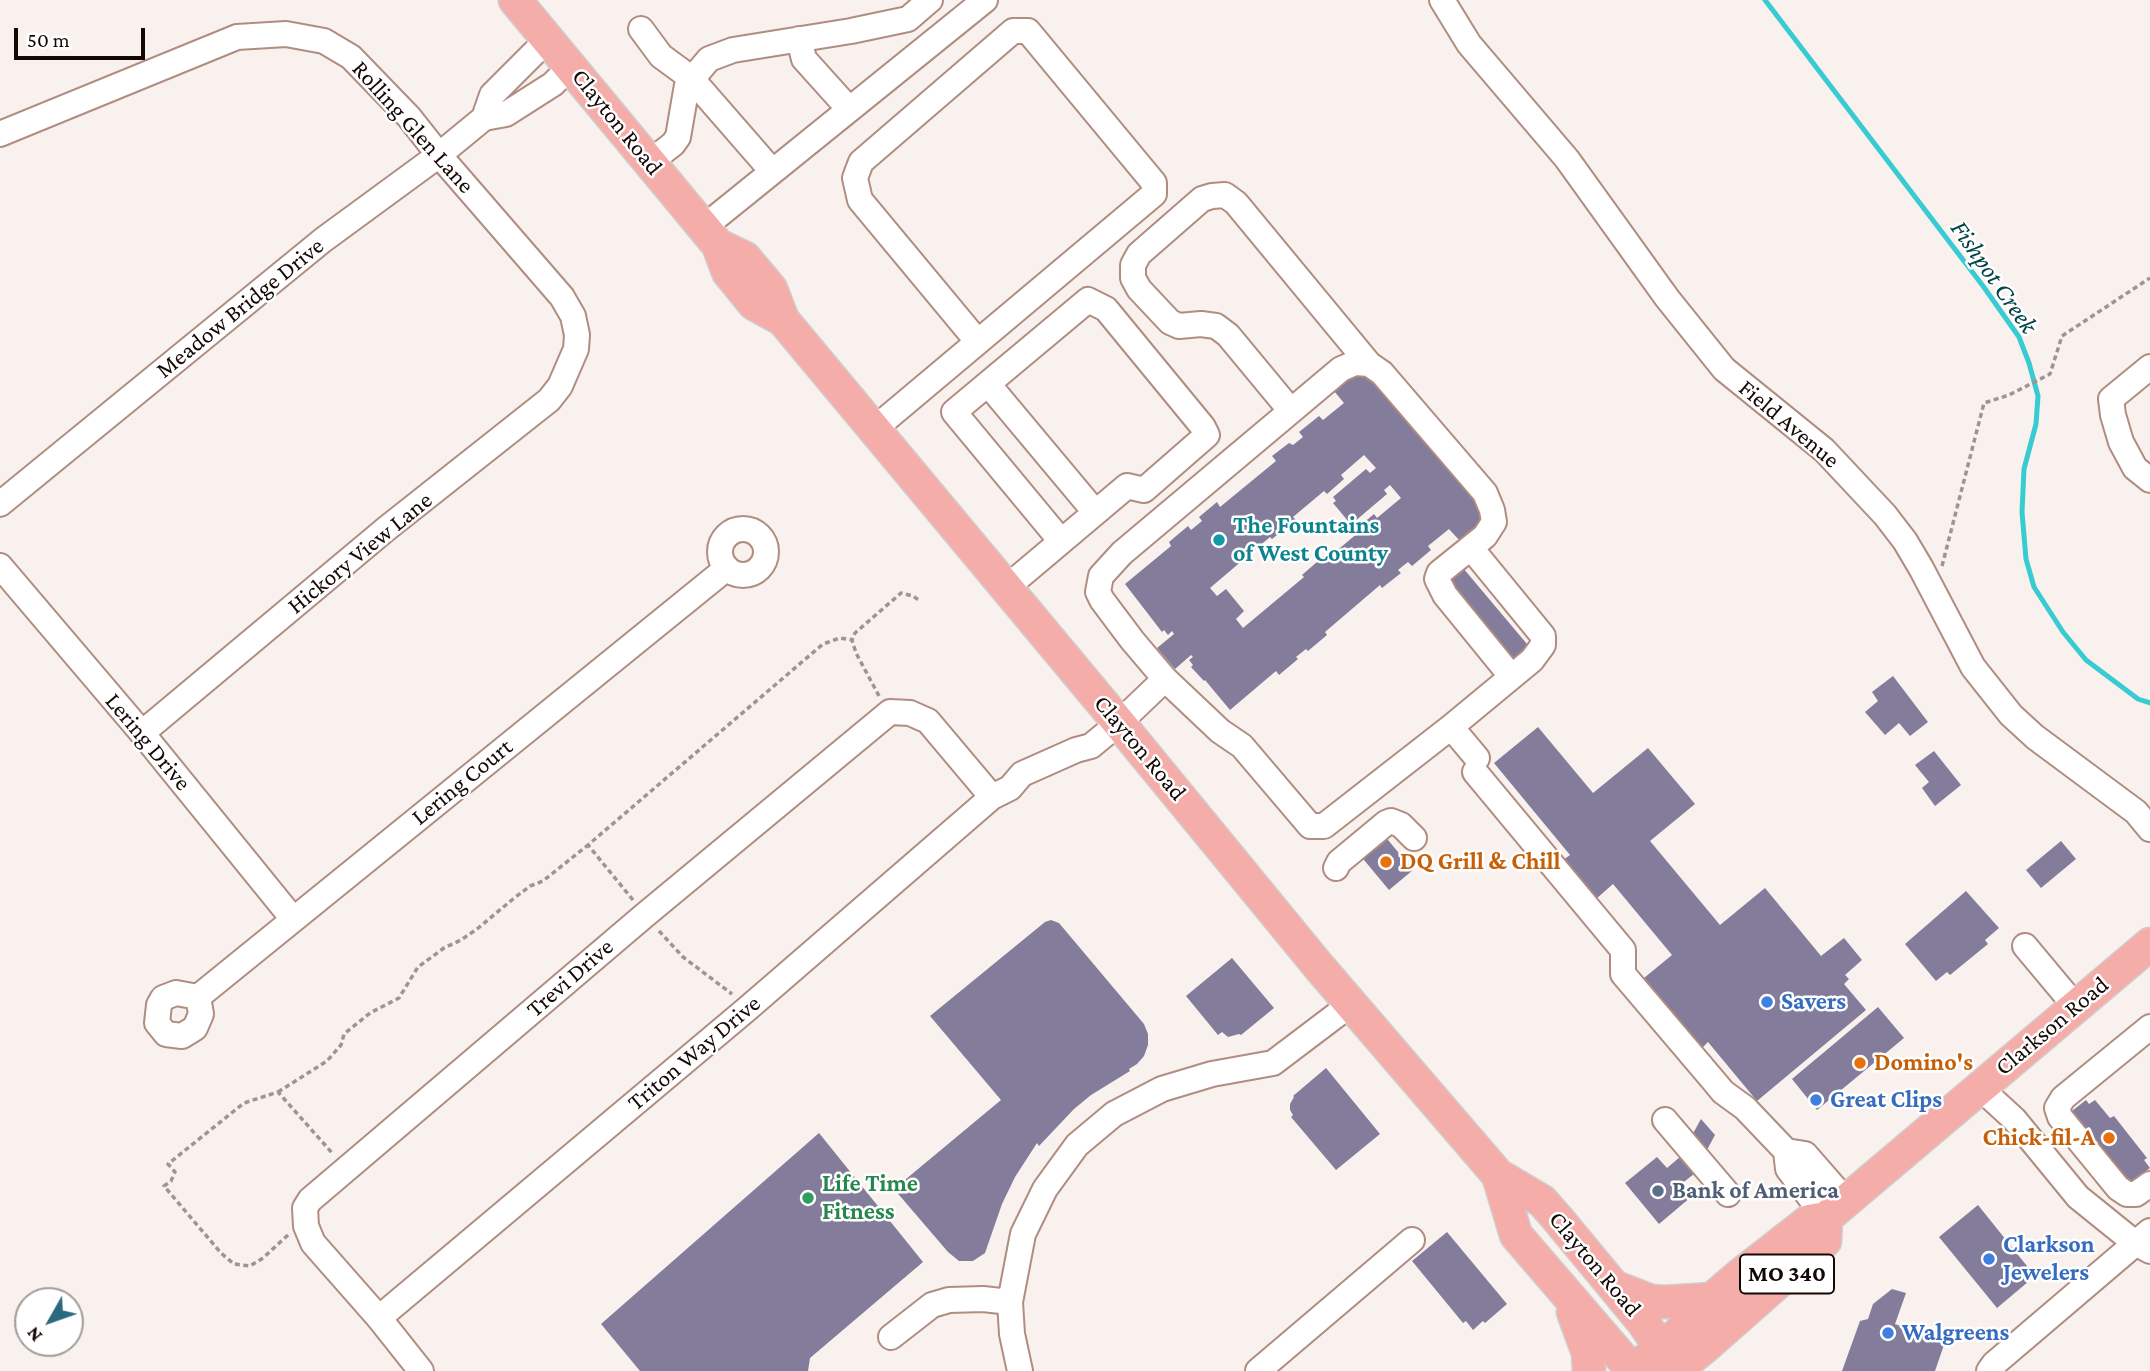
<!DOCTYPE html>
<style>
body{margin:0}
#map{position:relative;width:2150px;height:1371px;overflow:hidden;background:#f9f1ee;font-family:"Crimson Pro",serif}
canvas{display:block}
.north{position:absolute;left:14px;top:1287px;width:70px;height:70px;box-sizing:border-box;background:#fff;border:2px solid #a19c9b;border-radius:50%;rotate:230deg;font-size:19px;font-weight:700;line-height:28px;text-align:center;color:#140805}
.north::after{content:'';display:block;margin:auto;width:24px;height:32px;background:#2b697f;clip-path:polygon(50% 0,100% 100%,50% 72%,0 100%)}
.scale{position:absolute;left:14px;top:28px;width:131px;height:32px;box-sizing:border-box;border:4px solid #140805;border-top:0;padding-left:9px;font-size:21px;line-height:24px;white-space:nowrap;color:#140805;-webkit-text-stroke:5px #fff;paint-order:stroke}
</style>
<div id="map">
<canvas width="2150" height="1371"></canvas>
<div class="north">N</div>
<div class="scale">50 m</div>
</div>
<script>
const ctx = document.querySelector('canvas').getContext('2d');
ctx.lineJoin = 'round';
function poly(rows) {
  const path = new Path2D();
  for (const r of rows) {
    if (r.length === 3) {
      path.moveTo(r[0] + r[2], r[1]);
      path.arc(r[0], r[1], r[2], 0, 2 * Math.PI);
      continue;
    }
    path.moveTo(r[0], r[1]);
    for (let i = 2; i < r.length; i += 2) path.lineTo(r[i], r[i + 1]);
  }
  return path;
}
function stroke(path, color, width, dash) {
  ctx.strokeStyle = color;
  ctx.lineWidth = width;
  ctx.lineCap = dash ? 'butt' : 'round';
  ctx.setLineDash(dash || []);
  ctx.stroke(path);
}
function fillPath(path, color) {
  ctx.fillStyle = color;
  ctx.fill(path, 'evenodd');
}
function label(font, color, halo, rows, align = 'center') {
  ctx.font = font + ' "Crimson Pro",serif';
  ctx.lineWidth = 5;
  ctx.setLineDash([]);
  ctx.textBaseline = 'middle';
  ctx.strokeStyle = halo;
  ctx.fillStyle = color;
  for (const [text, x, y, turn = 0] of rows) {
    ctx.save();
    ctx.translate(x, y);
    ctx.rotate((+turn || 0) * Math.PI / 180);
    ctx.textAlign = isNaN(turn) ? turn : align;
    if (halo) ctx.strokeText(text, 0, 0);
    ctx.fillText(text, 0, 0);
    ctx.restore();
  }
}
stroke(poly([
 [1765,0,1983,286,2019,337,2029,363,2038,396,2036,424,2024,469,2022,512,2026,559,2034,587,2063,632,2086,660,2138,699,2150,703]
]), '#39cbd2', 5);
fillPath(poly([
 [1358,370,1367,373,1464,480,1484,511,1480,515,1484,521,1460,541,1449,529,1428,546,1431,550,1412,566,1408,562,1398,570,1401,573,1382,588,1380,585,1325,632,1327,635,1308,651,1306,649,1296,657,1298,659,1279,675,1276,671,1230,710,1205,680,1204,681,1191,667,1193,665,1189,660,1193,657,1191,655,1175,669,1157,648,1174,634,1172,631,1168,635,1164,630,1162,632,1125,584,1171,546,1169,542,1188,526,1191,530,1202,521,1199,517,1217,502,1220,507,1276,461,1272,456,1289,443,1293,445,1303,437,1299,432,1319,416,1323,420,1344,403,1334,391],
 [1364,455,1376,468,1370,473,1366,469,1333,497,1336,501,1333,503,1348,521,1351,518,1354,522,1387,494,1384,490,1390,485,1401,498,1377,518,1374,514,1356,529,1359,532,1328,558,1325,555,1302,575,1304,577,1243,628,1236,619,1244,611,1226,589,1217,596,1210,588,1270,537,1272,539,1296,520,1293,517,1324,491,1327,494,1344,479,1341,475],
 [1463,568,1532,650,1512,667,1443,585],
 [1893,676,1928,722,1910,736,1899,723,1885,735,1865,712,1878,701,1872,692],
 [1538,727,1593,793,1648,748,1695,804,1650,841,1720,925,1765,888,1821,956,1844,938,1862,960,1845,975,1849,979,1844,984,1866,1010,1757,1101,1708,1042,1702,1048,1644,978,1672,955,1613,884,1596,899,1563,860,1570,855,1494,763],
 [1934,751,1961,785,1935,806,1922,788,1929,782,1915,765],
 [1383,834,1413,870,1389,890,1359,854],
 [2061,841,2076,859,2041,888,2026,870],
 [1966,891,1999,928,1985,940,1988,944,1950,975,1947,972,1936,981,1905,944],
 [1051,920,1059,923,1144,1024,1148,1034,1148,1045,1144,1056,1137,1064,1129,1069,1130,1071,1091,1095,1074,1109,1039,1146,1037,1143,1015,1177,1002,1204,985,1253,973,1261,959,1261,948,1252,894,1189,1001,1100,930,1016,1045,922],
 [1232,958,1274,1008,1241,1035,1239,1034,1228,1037,1222,1032,1218,1035,1186,996],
 [1878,1007,1904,1038,1817,1110,1792,1079],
 [1326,1068,1380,1134,1336,1170,1291,1117,1293,1115,1290,1110,1290,1104,1294,1097,1293,1096],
 [2086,1100,2089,1104,2095,1100,2110,1118,2114,1116,2147,1158,2144,1160,2150,1168,2128,1185,2071,1119,2075,1116,2072,1111],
 [1701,1119,1715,1135,1694,1174,1680,1185,1691,1197,1659,1224,1625,1183,1657,1157,1667,1168,1680,1157],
 [819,1133,923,1262,810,1358,808,1371,640,1371,601,1324],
 [1978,1205,2035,1276,1997,1308,1939,1237],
 [1447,1232,1507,1304,1485,1323,1483,1321,1473,1330,1466,1321,1463,1323,1412,1261],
 [1892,1289,1906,1293,1895,1324,1945,1342,1935,1371,1842,1371,1860,1321,1868,1319,1873,1304]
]), '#837c9b');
const minor = poly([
 [1442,0,1469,44,1567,159,1667,298,1724,369,1824,450,1885,515,1905,541,1921,568,1973,667,2011,715,2035,737,2136,812,2150,829],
 [641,29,661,56,691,78,772,171],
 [799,39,804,59,849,109],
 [484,118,492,95,549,38],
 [0,134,237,37,286,34,324,41,351,57,409,117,439,155,562,297,573,316,577,335,576,349,560,386,549,400,386,529,142,733],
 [650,162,673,144,678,137,687,85,709,59,733,50,851,31,908,19,930,0],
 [704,227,985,0],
 [2150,367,2111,399,2113,415,2121,442,2135,468,2150,480],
 [988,384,1095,512],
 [1291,411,1228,335,1216,326,1201,324,1179,326,1170,322,1139,289,1133,278,1133,265,1139,254,1202,199,1212,196,1225,195,1236,203,1369,364],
 [873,430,1154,194,1154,183,1028,31,1013,31,861,162,855,178,860,200,978,342],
 [0,504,323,240,439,155,484,118,506,114,553,84,571,66],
 [743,552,23],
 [1471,548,1543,636,1543,645,1532,660,1451,727,1477,758],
 [0,566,142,733,293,919],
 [1006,588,1127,486,1144,490,1207,435,1203,427,1106,309,1088,300,954,412,1061,541],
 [1165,679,1220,731,1242,746,1310,826,1324,826,1451,727],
 [1475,772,1623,950,1623,974,1713,1080,1723,1092,1745,1108,1786,1151,1805,1154,1846,1201],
 [1336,868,1339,862,1386,823,1391,821,1401,825,1414,838],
 [2025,946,2076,1007],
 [176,993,198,997,201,1014,195,1028,182,1036,166,1034,157,1023,159,1005,163,998,176,993],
 [198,997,727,568],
 [2150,1027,2063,1098,2057,1108,2060,1117,2118,1188,2127,1194,2136,1194,2150,1184],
 [1979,1087,2014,1119,2078,1197,2135,1243,2150,1251],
 [1665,1120,1728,1194],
 [1786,1151,1788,1169,1826,1218],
 [379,1318,747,1009,992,797,1010,788,1022,774,1076,750,1091,746,1119,723,1165,679,1132,640,1102,600,1098,592,1101,576,1122,553,1341,369,1355,363,1369,364,1382,373,1485,493,1492,510,1494,522,1485,536,1439,573,1437,579,1445,595,1511,676],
 [891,1337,932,1305,949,1300,983,1299,1010,1302],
 [421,1371,379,1318,313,1243,306,1226,305,1208,310,1200,645,915,890,712,910,713,928,721,992,797],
 [1020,1371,1012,1334,1010,1302,1023,1234,1045,1189,1077,1145,1114,1114,1162,1089,1212,1074,1273,1063,1351,1004],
 [1258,1371,1412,1240],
 [1989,1371,1994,1364,2150,1231]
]);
const major = poly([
 [515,0,718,245,728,272,754,304,783,320],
 [718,245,745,258,771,289,783,320,1119,723,1320,968,1498,1175,1542,1201,1557,1218,1643,1322,1676,1371],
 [1498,1175,1516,1235,1633,1371],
 [1615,1287,1651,1301,1664,1302,1712,1299],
 [1573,1312,1588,1353,1589,1371],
 [1632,1371,1677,1335,1712,1299,1740,1275,1809,1221,1826,1218,2150,944],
 [1675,1371,1706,1346,1825,1241,1826,1218]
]);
stroke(minor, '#b08d80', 28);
stroke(major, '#d0cecd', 35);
stroke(poly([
 [1942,566,1984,403,2009,395,2050,374,2062,336,2150,278],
 [879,696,856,653,852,640,855,633,901,593,913,596,920,601],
 [633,900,588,845,823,644,840,638,852,640],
 [659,931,683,957,732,994],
 [278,1092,327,1061,341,1045,344,1034,370,1013,399,998,418,967,444,948,461,940,477,929,513,899,530,886,543,881,588,845],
 [288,1235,263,1258,250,1266,234,1264,221,1253,164,1186,171,1181,175,1172,168,1164,244,1103,278,1092,333,1154]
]), '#9e9491', 3.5, [5, 3.5]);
stroke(minor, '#fff', 24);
stroke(major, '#f5ada9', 32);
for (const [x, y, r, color] of [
 [1219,540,7,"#0f9aa8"],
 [1386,862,7,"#e8710a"],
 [1767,1002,7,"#3f7fe0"],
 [1860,1063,7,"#e8710a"],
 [1816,1100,7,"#3f7fe0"],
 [2109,1138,7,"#e8710a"],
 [1658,1191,7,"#5c6f8a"],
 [808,1198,7,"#2e9e5b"],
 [1989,1259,7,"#3f7fe0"],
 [1888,1333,7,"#3f7fe0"]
]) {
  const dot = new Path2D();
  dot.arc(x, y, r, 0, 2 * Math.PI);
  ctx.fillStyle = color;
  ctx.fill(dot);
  stroke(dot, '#fff', 2.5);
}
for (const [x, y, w] of [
 [1787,1274,94]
]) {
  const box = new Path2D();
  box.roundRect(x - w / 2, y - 19.5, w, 39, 5);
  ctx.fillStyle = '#fff';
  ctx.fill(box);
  stroke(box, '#140805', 2);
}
label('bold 23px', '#140805', null, [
 ["MO 340",1787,1274]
]);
label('24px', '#140805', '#fff', [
 ["Clayton Road",617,122,51],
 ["Rolling Glen Lane",413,127,48],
 ["Meadow Bridge Drive",240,308,-39],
 ["Field Avenue",1789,424,40],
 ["Hickory View Lane",360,553,-39],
 ["Lering Drive",148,742,50],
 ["Clayton Road",1140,748,50],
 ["Lering Court",462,782,-39],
 ["Trevi Drive",570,978,-41],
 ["Clarkson Road",2052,1026,-40],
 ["Triton Way Drive",694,1053,-40],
 ["Clayton Road",1595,1264,50]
]);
label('bold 24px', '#0d838f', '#fff', [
 ["The Fountains",1233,526],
 ["of West County",1233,554]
], 'left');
label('bold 24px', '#c56008', '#fff', [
 ["DQ Grill & Chill",1400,862],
 ["Domino's",1874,1063],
 ["Chick-fil-A",2095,1138,"right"]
], 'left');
label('bold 24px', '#366cbe', '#fff', [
 ["Savers",1781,1002],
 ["Great Clips",1830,1100],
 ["Clarkson",2003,1245],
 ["Jewelers",2003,1273],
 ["Walgreens",1902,1333]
], 'left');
label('bold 24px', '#27864d', '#fff', [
 ["Life Time",822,1184],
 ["Fitness",822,1212]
], 'left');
label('bold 24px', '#4e5e75', '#fff', [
 ["Bank of America",1672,1191]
], 'left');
label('italic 26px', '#004245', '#fff', [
 ["Fishpot Creek",1994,277,55]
]);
</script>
